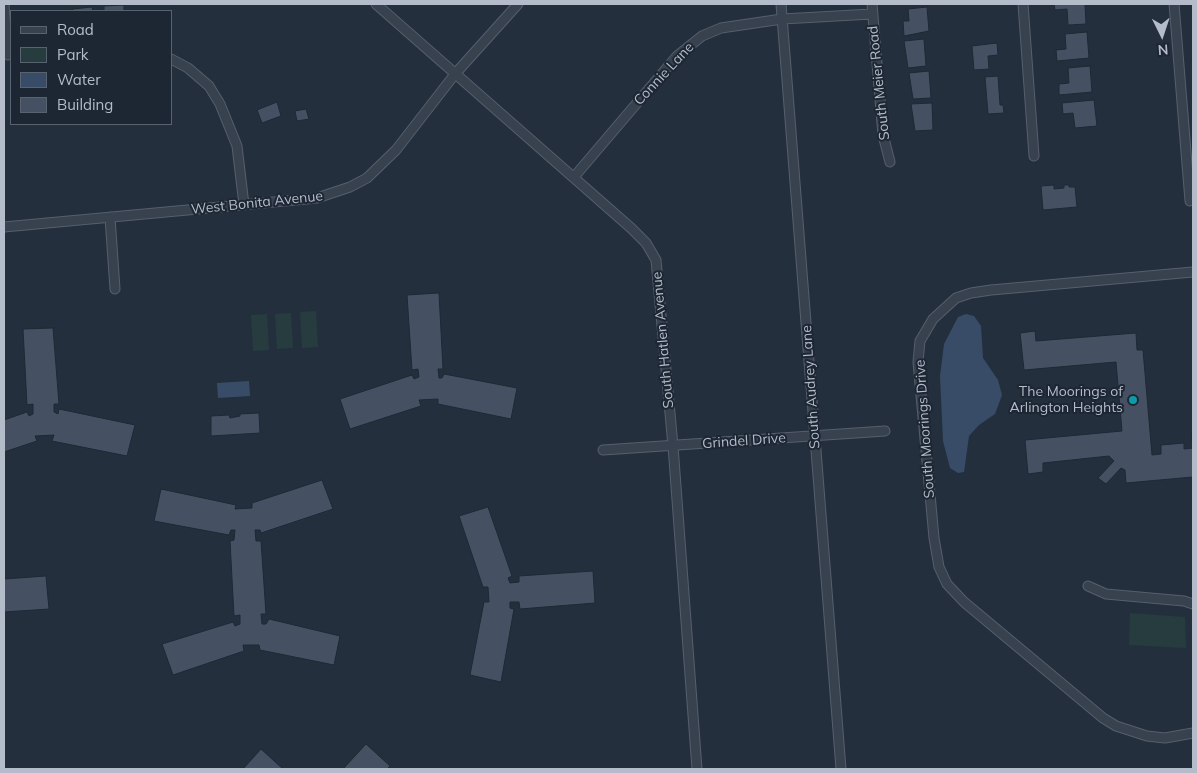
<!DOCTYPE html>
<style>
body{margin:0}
#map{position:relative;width:1197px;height:773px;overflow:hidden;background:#242f3e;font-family:Mulish,sans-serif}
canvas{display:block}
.frame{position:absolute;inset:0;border:5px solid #b4bcc9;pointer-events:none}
.legend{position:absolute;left:10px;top:10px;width:162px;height:115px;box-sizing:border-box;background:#1d2633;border:1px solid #59626f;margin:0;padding:6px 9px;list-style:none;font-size:15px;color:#b4bcc9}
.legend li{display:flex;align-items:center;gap:10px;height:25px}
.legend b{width:25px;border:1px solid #59626f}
.north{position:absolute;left:1137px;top:10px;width:50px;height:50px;-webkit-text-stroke:4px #1d2633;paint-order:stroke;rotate:176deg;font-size:14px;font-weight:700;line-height:20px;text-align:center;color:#b4bcc9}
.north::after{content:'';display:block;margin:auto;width:18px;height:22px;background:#b4bcc9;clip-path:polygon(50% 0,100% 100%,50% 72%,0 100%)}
</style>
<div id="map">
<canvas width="1197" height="773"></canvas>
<div class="frame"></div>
<ul class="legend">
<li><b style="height:6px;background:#38414e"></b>Road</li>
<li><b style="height:14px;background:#263c3f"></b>Park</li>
<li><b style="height:14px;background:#394c67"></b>Water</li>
<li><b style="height:14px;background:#455162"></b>Building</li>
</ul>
<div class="north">N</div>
</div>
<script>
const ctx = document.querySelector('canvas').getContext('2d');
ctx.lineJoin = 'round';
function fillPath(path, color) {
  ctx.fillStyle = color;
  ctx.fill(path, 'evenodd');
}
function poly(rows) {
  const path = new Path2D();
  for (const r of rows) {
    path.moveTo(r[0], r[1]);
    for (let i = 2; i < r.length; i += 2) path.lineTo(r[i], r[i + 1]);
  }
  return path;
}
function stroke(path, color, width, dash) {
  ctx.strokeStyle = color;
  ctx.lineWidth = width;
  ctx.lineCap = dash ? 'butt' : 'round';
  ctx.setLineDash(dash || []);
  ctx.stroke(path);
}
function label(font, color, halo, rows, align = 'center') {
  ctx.font = font + ' Mulish,sans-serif';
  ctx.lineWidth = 4;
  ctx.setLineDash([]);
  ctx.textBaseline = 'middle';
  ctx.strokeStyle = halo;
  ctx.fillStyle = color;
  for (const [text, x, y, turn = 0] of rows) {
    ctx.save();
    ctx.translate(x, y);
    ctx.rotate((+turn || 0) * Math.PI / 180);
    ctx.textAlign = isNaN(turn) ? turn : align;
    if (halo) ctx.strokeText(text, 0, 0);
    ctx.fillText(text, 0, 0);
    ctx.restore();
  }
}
fillPath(poly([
 [316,311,318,347,302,348,300,312],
 [291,313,293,348,277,349,275,314],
 [267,314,269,350,253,351,251,315],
 [1130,613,1185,617,1186,648,1129,645]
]), '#263c3f');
fillPath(poly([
 [966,314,974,316,981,326,983,358,998,380,1002,395,995,414,979,425,969,436,964,472,958,473,950,468,943,441,940,376,944,344,958,317],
 [249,381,250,396,218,398,217,383]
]), '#394c67');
const building = poly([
 [1054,4,1085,4,1086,24,1068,25,1067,9,1055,10,1054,4],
 [124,5,124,11,104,11,104,6,124,5],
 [92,7,93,11,73,11,73,9,92,7],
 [927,7,929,31,904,36,903,21,909,21,908,9,927,7],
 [1087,32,1089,58,1057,61,1056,50,1066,49,1065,34,1087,32],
 [924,39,926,66,908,68,904,41,924,39],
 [997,43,998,55,988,56,989,69,974,70,972,46,997,43],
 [1090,66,1092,92,1059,95,1059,84,1069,83,1068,68,1090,66],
 [929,71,931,98,913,99,909,73,929,71],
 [998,76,1000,105,1003,105,1004,113,988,114,985,77,998,76],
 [1094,100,1097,126,1075,128,1073,113,1063,114,1062,103,1094,100],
 [277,102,281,116,262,123,257,110,277,102],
 [932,103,933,130,915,131,911,104,932,103],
 [306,109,309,119,297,121,295,111,306,109],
 [1054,185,1054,189,1064,188,1064,185,1069,185,1069,187,1075,187,1077,207,1043,210,1041,186,1054,185],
 [439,293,443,369,438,369,439,378,442,378,444,374,517,388,511,419,438,404,438,399,419,400,421,406,350,429,340,399,412,375,414,379,419,377,418,369,412,370,407,295,439,293],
 [53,328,59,404,54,404,54,412,58,414,59,409,135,425,127,456,52,441,54,435,35,436,37,441,4,452,4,420,27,412,29,416,33,414,33,404,27,405,23,329,53,328],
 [1035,331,1036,341,1136,333,1137,350,1143,350,1152,455,1161,454,1161,445,1184,443,1184,449,1193,448,1191,430,1193,429,1193,477,1126,483,1125,470,1121,468,1106,484,1098,478,1114,461,1109,456,1043,463,1043,472,1028,474,1025,440,1122,431,1116,362,1024,370,1020,333,1035,331],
 [259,413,260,433,211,436,211,416,229,415,230,418,240,416,240,414,259,413],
 [322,480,333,509,261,533,260,530,255,530,256,541,261,541,266,614,261,614,262,624,266,624,269,619,340,636,334,665,260,650,259,645,243,645,244,651,173,675,162,644,233,622,235,626,240,624,240,615,234,616,230,541,234,540,235,530,231,530,229,535,154,521,161,489,236,505,235,509,252,508,252,503,322,480],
 [488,507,512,576,508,578,510,583,519,582,519,576,593,571,595,603,520,609,519,602,510,602,510,608,514,609,501,682,470,675,484,602,489,602,488,587,483,587,459,516,488,507],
 [46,576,49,609,4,612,4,579,46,576],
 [366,744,390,766,387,769,343,769,366,744],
 [261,749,283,769,243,769,261,749]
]);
fillPath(building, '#455162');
stroke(building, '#1f2835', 1);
const street = poly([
 [376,4,631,228,646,243,656,260,673,446,697,769],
 [781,4,841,769],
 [872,4,883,135,890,162],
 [1023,4,1034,156],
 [1174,4,1190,201],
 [4,5,8,55],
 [171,59,188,68,209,86,220,104,237,146,244,205],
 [574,177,677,56,702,36,721,28,782,19,872,14],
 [110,217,115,289],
 [4,227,317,198,350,187,367,178,396,150,455,74,518,4],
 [1193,272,991,290,971,293,956,298,933,319,920,341,918,362,934,538,939,567,947,584,964,602,1103,718,1116,726,1147,736,1165,738,1193,733],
 [603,450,885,431],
 [1088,586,1106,594,1184,601,1193,604]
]);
stroke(street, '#565f6c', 11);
stroke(street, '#38414e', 9);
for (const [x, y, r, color] of [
 [1133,400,5,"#0f9aa8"]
]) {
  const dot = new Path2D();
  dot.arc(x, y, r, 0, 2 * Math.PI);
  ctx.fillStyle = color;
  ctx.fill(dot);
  stroke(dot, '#1d2633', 2);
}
label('14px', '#b4bcc9', '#1d2633', [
 ["Connie Lane",664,74,-47],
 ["South Meier Road",879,83,-96],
 ["West Bonita Avenue",257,203,-6],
 ["South Hatlen Avenue",663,340,-95],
 ["South Audrey Lane",811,387,-94],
 ["South Moorings Drive",925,429,-94],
 ["Grindel Drive",744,441,-4]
]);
label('14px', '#b4bcc9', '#1d2633', [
 ["The Moorings of",1123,392],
 ["Arlington Heights",1123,408]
], 'right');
</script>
